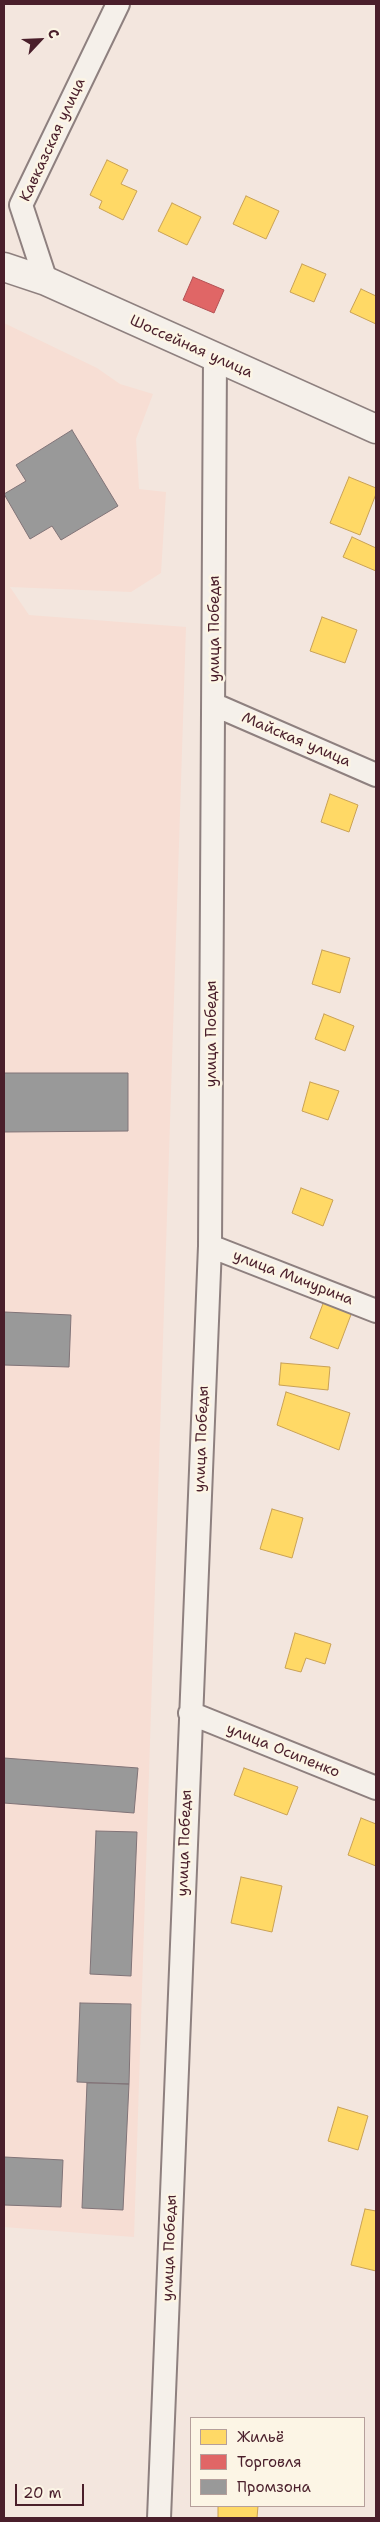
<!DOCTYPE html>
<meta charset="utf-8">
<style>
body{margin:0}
#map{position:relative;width:380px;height:2522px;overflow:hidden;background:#f3e6de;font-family:"Shantell Sans",sans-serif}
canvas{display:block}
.frame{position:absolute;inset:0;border:5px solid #4a1f2b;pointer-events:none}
.legend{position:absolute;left:190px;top:2417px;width:175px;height:90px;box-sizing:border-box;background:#fcf5e5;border:1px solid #b59f9b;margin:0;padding:6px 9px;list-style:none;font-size:15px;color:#4a1f2b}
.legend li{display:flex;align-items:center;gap:10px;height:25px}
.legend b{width:25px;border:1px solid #b59f9b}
.north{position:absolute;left:15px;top:15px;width:50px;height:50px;-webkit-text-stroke:4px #fcf5e5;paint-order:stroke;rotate:65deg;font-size:14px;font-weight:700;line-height:20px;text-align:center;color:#4a1f2b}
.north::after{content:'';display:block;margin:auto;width:18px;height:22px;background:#4a1f2b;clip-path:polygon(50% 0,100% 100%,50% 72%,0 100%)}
.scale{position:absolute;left:15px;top:2484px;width:69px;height:22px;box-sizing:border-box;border:2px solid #4a1f2b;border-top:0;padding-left:6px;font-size:15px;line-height:18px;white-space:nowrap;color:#4a1f2b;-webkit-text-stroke:4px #fcf5e5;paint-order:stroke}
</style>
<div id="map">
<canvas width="380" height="2522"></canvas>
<div class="frame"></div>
<ul class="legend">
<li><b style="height:14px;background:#ffd966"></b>Жильё</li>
<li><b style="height:14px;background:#e06666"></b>Торговля</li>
<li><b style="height:14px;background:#999"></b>Промзона</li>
</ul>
<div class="north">С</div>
<div class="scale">20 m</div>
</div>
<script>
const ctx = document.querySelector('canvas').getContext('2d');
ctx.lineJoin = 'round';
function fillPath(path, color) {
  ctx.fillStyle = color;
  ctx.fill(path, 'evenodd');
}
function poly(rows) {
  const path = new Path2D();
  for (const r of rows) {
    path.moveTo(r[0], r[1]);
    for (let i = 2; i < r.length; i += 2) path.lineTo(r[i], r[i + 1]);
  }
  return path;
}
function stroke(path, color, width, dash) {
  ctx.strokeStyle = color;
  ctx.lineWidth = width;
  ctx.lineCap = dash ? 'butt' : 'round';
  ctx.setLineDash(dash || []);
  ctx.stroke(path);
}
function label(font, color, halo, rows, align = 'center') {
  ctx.font = font + ' "Shantell Sans",sans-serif';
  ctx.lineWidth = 5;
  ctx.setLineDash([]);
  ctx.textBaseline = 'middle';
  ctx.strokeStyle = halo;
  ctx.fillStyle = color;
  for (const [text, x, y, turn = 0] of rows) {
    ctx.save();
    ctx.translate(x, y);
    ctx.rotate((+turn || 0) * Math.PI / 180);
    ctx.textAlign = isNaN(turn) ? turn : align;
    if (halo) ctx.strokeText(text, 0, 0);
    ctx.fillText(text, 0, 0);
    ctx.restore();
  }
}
fillPath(poly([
 [4,323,97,368,120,384,153,394,136,439,139,489,166,492,161,573,131,592,10,587,29,615,186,627,134,2237,4,2227]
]), '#f7ded4');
const homes = poly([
 [107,160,128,170,121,184,137,191,123,220,99,208,102,201,90,195,107,160],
 [246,196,279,211,266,239,233,224,246,196],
 [172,203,201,217,187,245,158,231,172,203],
 [302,264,326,274,314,302,290,292,302,264],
 [361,289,376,296,376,324,350,312,361,289],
 [349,477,376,488,376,494,360,535,330,523,349,477],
 [352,537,376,548,376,571,343,557,352,537],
 [322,617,357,630,345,663,310,651,322,617],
 [330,794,358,805,349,832,321,822,330,794],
 [322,950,350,958,340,993,312,984,322,950],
 [324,1014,354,1026,345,1051,315,1039,324,1014],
 [310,1082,339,1091,328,1120,302,1111,310,1082],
 [301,1188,333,1200,323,1226,292,1213,301,1188],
 [324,1301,352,1312,338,1349,310,1338,324,1301],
 [281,1363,330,1367,328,1390,279,1385,281,1363],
 [286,1392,350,1413,339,1450,277,1425,286,1392],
 [272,1509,303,1518,292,1558,260,1549,272,1509],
 [295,1633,331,1644,325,1664,306,1658,301,1672,285,1668,295,1633],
 [244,1768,298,1787,287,1815,234,1795,244,1768],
 [361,1818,376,1824,376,1866,348,1855,361,1818],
 [241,1877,282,1886,272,1932,231,1923,241,1877],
 [338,2107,368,2116,358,2150,328,2141,338,2107],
 [365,2209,376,2211,376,2271,351,2265,365,2209],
 [218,2506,258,2506,257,2518,218,2518,218,2506]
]);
fillPath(homes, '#ffd966');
stroke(homes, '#c9a154', 1);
const shops = poly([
 [193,277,224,290,214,313,183,300,193,277]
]);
fillPath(shops, '#e06666');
stroke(shops, '#b35154', 1);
const industry = poly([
 [72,430,118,506,61,540,52,526,30,539,4,494,26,481,16,465,72,430],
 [4,1073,128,1073,128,1131,4,1132,4,1073],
 [4,1312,71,1315,69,1367,4,1365,4,1312],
 [4,1758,138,1768,134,1813,4,1803,4,1758],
 [96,1831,137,1832,131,1976,90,1974,96,1831],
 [80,2003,131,2004,129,2084,77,2082,80,2003],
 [87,2083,129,2084,123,2210,82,2208,87,2083],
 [4,2157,63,2160,61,2207,4,2205,4,2157]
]);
fillPath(industry, '#999');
stroke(industry, '#817478', 1);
const street = poly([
 [46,281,21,205,118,4],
 [215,705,376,775],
 [210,1246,376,1311],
 [190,1713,376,1788],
 [159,2518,210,1246,215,358]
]);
const secondary = poly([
 [4,267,46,281,376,429]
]);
stroke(street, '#8e807f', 26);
stroke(secondary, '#8e807f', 31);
stroke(street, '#f5f0ea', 22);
stroke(secondary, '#f5f0ea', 28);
label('15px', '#4a1f2b', '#fcf5e5', [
 ["Кавказская улица",53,140,-65],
 ["Шоссейная улица",191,347,24],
 ["улица Победы",215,629,-90],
 ["Майская улица",296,740,23],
 ["улица Победы",212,1034,-90],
 ["улица Мичурина",293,1278,21],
 ["улица Победы",202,1439,-88],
 ["улица Осипенко",283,1751,22],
 ["улица Победы",185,1843,-88],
 ["улица Победы",170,2248,-88]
]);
</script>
